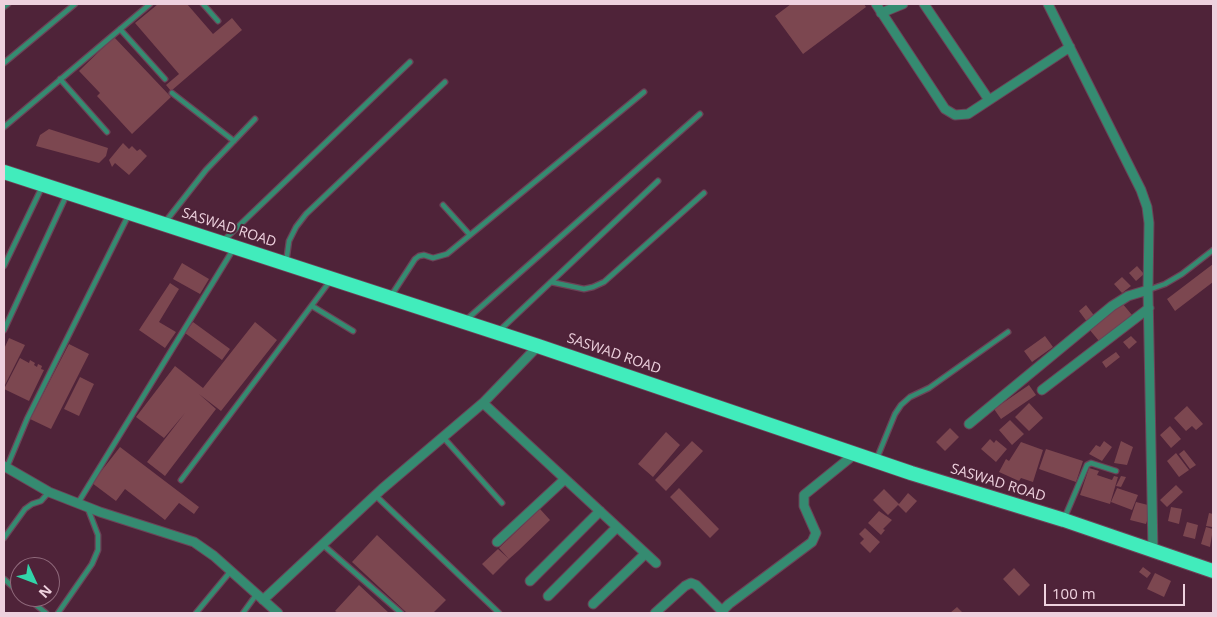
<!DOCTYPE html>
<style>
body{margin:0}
#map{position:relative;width:1217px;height:617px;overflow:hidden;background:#4f2339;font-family:"Open Sans",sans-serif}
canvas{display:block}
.frame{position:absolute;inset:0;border:5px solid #eed1de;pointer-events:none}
.north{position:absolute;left:10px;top:557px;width:50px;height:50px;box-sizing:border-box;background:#4f2339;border:1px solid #8f697b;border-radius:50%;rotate:133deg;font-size:14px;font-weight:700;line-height:20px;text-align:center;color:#eed1de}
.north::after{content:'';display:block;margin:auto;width:18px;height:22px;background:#32d4a9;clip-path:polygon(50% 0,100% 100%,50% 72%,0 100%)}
.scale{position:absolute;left:1044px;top:584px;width:141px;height:22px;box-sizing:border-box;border:2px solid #eed1de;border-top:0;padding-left:6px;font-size:15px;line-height:18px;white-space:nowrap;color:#eed1de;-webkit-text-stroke:4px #4f2339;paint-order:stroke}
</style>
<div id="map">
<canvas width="1217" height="617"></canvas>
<div class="frame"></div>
<div class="north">N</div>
<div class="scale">100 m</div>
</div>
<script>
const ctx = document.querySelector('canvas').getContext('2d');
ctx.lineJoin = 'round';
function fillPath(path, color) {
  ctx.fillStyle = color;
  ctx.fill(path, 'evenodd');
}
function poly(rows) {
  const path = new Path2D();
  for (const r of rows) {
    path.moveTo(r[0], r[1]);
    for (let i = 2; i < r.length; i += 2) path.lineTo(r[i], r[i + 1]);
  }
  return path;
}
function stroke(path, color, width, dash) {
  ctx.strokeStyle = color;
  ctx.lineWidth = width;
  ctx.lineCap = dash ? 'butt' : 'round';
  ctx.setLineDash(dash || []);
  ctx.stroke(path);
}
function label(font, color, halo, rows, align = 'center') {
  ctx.font = font + ' "Open Sans",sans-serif';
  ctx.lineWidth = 4;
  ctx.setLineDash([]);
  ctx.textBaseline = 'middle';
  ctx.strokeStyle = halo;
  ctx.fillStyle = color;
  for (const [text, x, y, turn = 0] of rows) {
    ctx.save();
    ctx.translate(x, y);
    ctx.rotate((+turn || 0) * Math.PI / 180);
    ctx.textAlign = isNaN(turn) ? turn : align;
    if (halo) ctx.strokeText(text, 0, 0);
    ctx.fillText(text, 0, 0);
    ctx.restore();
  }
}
fillPath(poly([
 [158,4,187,4,213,34,232,18,242,30,171,91,166,85,179,74,135,23],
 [791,4,864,4,866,7,803,54,775,16],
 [114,37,171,97,132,134,97,96,100,93,79,71],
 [49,129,108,148,106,156,99,163,36,146,40,135],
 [123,143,129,149,132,146,137,151,140,149,147,156,129,175,115,163,112,167,109,160],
 [182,263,209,279,200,294,173,279],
 [1213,264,1213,282,1175,311,1167,299],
 [1137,266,1144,274,1136,281,1129,273],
 [1122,277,1131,286,1122,293,1114,284],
 [170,283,179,289,159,322,176,332,165,348,139,330],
 [1122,303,1132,315,1099,341,1089,329],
 [1086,305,1096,318,1088,323,1079,311],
 [193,322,230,349,222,360,185,333],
 [255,322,277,340,221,411,199,394,216,409,165,476,147,462,185,413,164,438,136,417,175,366,203,388],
 [1045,336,1053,347,1032,362,1024,351],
 [1131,336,1137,342,1129,349,1123,342],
 [9,338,25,345,4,387,4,349],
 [69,344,89,354,51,429,30,419],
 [1116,352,1120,357,1106,368,1102,362],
 [20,358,29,363,30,360,35,363,34,365,37,367,38,364,42,366,41,369,44,370,29,401,4,389],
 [80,377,94,384,79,416,64,409],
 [1029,385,1036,395,1001,419,994,409],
 [1029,403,1043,418,1029,431,1015,417],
 [1187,406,1203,424,1196,430,1192,426,1186,431,1174,418],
 [1010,420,1024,434,1012,445,999,430],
 [1170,426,1181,439,1171,448,1160,435],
 [950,428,959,437,945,451,936,442],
 [666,432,680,445,653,477,638,464],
 [990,439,994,443,996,440,1007,449,996,462,981,449],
 [692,441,703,451,666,491,655,480],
 [1104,441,1112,447,1102,461,1089,454,1096,445,1100,447],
 [1121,441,1133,447,1127,465,1114,463],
 [1021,442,1043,450,1033,482,1021,478,1019,481,999,472,1006,459,1009,461],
 [120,447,199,507,194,514,179,503,165,520,125,489,116,501,92,483],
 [1046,449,1083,461,1076,482,1039,469],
 [1184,450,1196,465,1190,469,1179,454],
 [1176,453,1189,470,1179,477,1167,461],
 [1089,468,1099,471,1097,475,1112,480,1114,476,1118,477,1110,504,1080,495],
 [1121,476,1126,477,1121,487,1116,486],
 [1176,485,1183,492,1167,507,1160,500],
 [679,488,719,529,710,538,670,497],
 [1117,488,1138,495,1132,510,1111,502],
 [884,489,899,504,908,493,917,501,906,513,898,505,888,515,873,500],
 [1136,502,1152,506,1146,524,1130,520],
 [1171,507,1182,509,1179,524,1168,521],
 [540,509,550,520,518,551,510,543,518,551,509,559,499,548],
 [879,511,892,520,883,529,885,530,881,535,868,523],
 [1209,513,1213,514,1212,527,1206,526],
 [1187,522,1198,525,1195,539,1183,536],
 [1206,527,1213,529,1210,547,1201,544],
 [865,528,880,542,870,553,860,543,864,539,859,534],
 [377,535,446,600,433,613,407,613,352,562],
 [498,549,509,559,493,575,482,564],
 [1143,567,1151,573,1147,578,1139,572],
 [1014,568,1030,585,1019,596,1003,579],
 [1155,573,1171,581,1164,597,1147,589],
 [359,585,389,613,338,613,335,611],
 [957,607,963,613,950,613]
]), '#7c4750');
const service = poly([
 [203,4,218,21],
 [4,7,8,4],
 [120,29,165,79],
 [4,63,75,4],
 [60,79,107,132],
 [172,93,234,141],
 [4,127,150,4],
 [443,205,470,235],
 [166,221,206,170,255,119],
 [223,241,410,62],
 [286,263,289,241,296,227,306,214,445,82],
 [4,266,42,187],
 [551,282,584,289,593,287,604,282,704,193],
 [1148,290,1165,284,1182,274,1213,250],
 [391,296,415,259,419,256,424,255,433,258,447,254,644,92],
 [312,306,353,331],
 [466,320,700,114],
 [4,330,67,194],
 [499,331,658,181],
 [443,437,502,503],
 [877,458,895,414,901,405,910,397,929,388,1008,332],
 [7,467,27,419,129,214],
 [181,480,330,281],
 [375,495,499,613],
 [78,503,234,248],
 [1064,519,1087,465,1091,463,1116,471],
 [4,538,25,509,32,504,41,501,49,492],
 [322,544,401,613],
 [4,579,20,593],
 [26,597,46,613],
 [58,613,92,564,98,550,98,535,88,509],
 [196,613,230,572],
 [243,613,256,595]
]);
const minor = poly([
 [876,4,945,109,955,115,968,114,1070,47],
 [924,4,989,100],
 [1048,4,1141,190,1147,207,1149,223,1148,290,1153,551],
 [881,13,903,4],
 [1042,390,1149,308],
 [483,403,656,563],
 [969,424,1112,306,1128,296,1148,290],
 [4,466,49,492,100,512,194,542,214,556,278,613],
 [497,542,565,479],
 [530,581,600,511],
 [548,596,617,527],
 [263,600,382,489,483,403,538,346],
 [593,604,645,554],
 [655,613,685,586,691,583,696,585,723,612],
 [723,613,724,609,729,604,812,542,816,533,804,506,804,495,856,453]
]);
const trunk = poly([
 [4,172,538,346,911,473,1064,520,1213,571]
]);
stroke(service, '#6c4257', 7);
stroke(minor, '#6c4257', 11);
stroke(trunk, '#6c4257', 16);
stroke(service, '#358b71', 4.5);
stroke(minor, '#358b71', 9);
stroke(trunk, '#41ecbc', 14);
label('14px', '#eed1de', '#4f2339', [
 ["SASWAD ROAD",229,228,18],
 ["SASWAD ROAD",614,354,19],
 ["SASWAD ROAD",998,483,17]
]);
</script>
